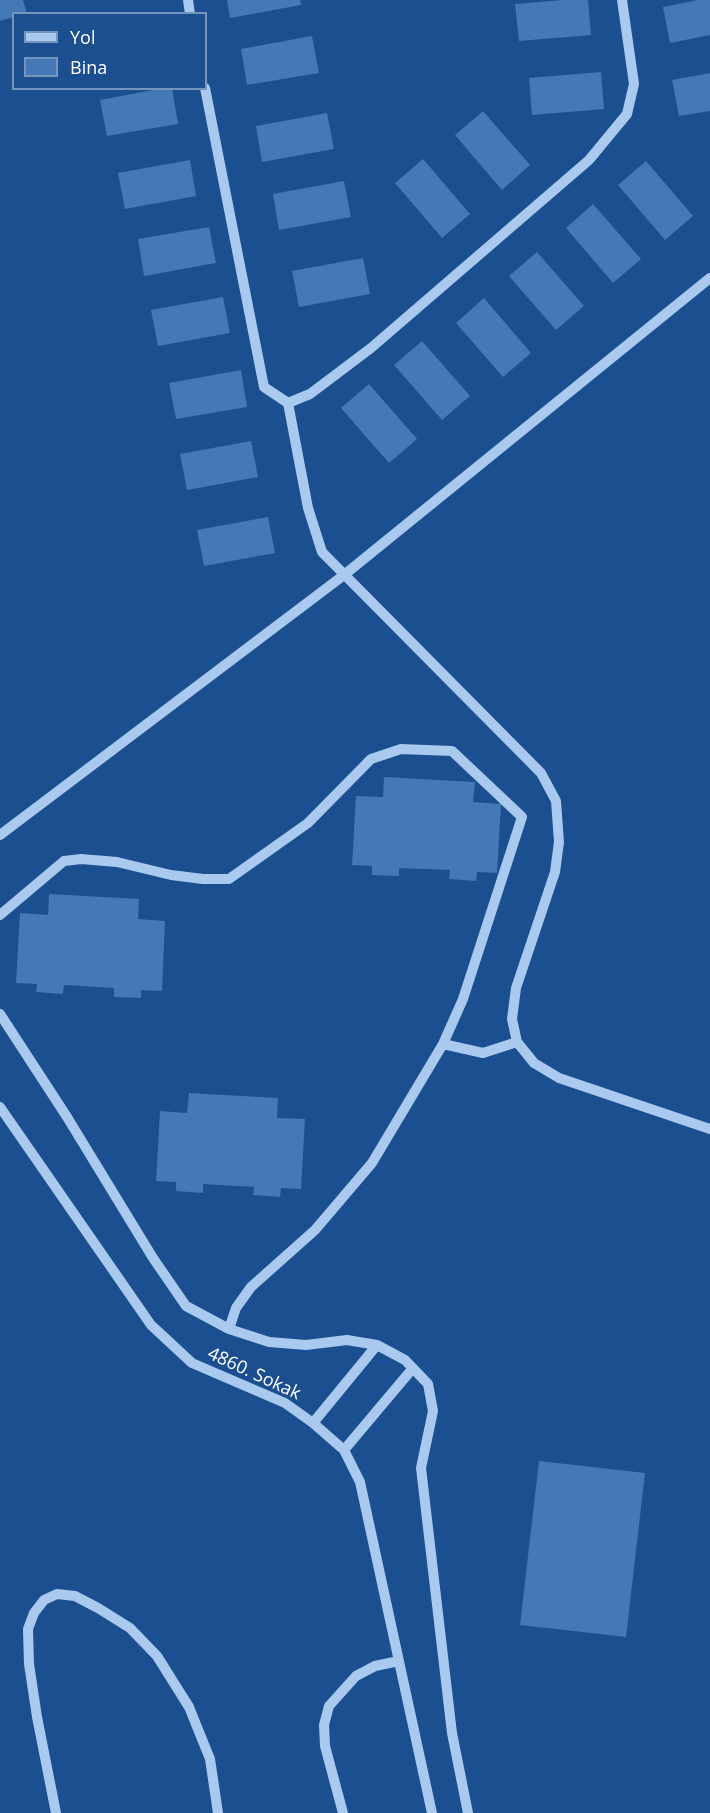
<!DOCTYPE html>
<style>
body{margin:0}
#map{position:relative;width:710px;height:1813px;overflow:hidden;background:#1b4f8f;font-family:"Open Sans",sans-serif}
canvas{display:block}
.legend{position:absolute;left:12px;top:12px;width:195px;height:78px;box-sizing:border-box;background:#1b4f8f;border:2px solid #7695bc;margin:0;padding:8px 10px;list-style:none;font-size:18px;color:#fff}
.legend li{display:flex;align-items:center;gap:12px;height:30px}
.legend b{width:30px;border:2px solid #7695bc}
</style>
<div id="map">
<canvas width="710" height="1813"></canvas>
<ul class="legend">
<li><b style="height:8px;background:#a9c9ee"></b>Yol</li>
<li><b style="height:16px;background:#4478b7"></b>Bina</li>
</ul>
</div>
<script>
const ctx = document.querySelector('canvas').getContext('2d');
ctx.lineJoin = 'round';
function fillPath(path, color) {
  ctx.fillStyle = color;
  ctx.fill(path, 'evenodd');
}
function poly(rows) {
  const path = new Path2D();
  for (const r of rows) {
    path.moveTo(r[0], r[1]);
    for (let i = 2; i < r.length; i += 2) path.lineTo(r[i], r[i + 1]);
  }
  return path;
}
function stroke(path, color, width, dash) {
  ctx.strokeStyle = color;
  ctx.lineWidth = width;
  ctx.lineCap = dash ? 'butt' : 'round';
  ctx.setLineDash(dash || []);
  ctx.stroke(path);
}
function label(font, color, halo, rows, align = 'center') {
  ctx.font = font + ' "Open Sans",sans-serif';
  ctx.lineWidth = 4.5;
  ctx.setLineDash([]);
  ctx.textBaseline = 'middle';
  ctx.strokeStyle = halo;
  ctx.fillStyle = color;
  for (const [text, x, y, turn = 0] of rows) {
    ctx.save();
    ctx.translate(x, y);
    ctx.rotate((+turn || 0) * Math.PI / 180);
    ctx.textAlign = isNaN(turn) ? turn : align;
    if (halo) ctx.strokeText(text, 0, 0);
    ctx.fillText(text, 0, 0);
    ctx.restore();
  }
}
fillPath(poly([
 [0,0,23,0,27,14,14,14,14,17,0,21],
 [227,0,300,0,301,5,230,18],
 [563,0,588,0,591,35,519,41,515,4],
 [698,0,710,0,710,35,670,43,663,7],
 [312,36,319,73,247,85,241,49],
 [601,72,604,109,532,115,529,78],
 [710,73,710,111,679,116,672,80],
 [164,88,172,88,178,124,107,136,100,100],
 [483,111,530,165,502,190,455,135],
 [327,113,334,149,262,162,256,126],
 [423,159,470,214,442,238,395,183],
 [190,160,196,196,125,209,118,173],
 [646,161,693,216,665,240,618,185],
 [344,181,351,217,279,230,273,194],
 [593,204,641,259,613,283,566,228],
 [209,227,216,263,144,276,138,239],
 [537,252,584,306,556,330,509,276],
 [363,258,370,294,299,307,292,271],
 [223,297,230,333,158,346,151,310],
 [484,298,531,353,503,377,456,323],
 [422,341,470,396,442,420,394,365],
 [241,370,247,407,176,419,169,383],
 [369,384,417,439,389,463,341,408],
 [251,441,258,477,187,490,180,454],
 [268,517,275,553,204,566,197,530],
 [384,777,475,782,473,802,501,804,497,873,477,872,476,881,449,879,450,870,399,868,399,876,372,875,372,866,352,865,356,796,383,797],
 [49,894,139,899,138,919,165,921,162,991,141,990,141,998,114,997,114,988,64,985,63,994,36,992,37,984,16,983,20,913,48,915],
 [189,1093,278,1098,277,1118,305,1119,301,1189,281,1188,280,1197,253,1195,254,1187,203,1184,203,1193,176,1191,176,1182,156,1181,160,1111,187,1113],
 [539,1461,645,1473,626,1637,520,1625]
]), '#4478b7');
stroke(poly([
 [188,0,190,14],
 [205,88,264,387,288,403,308,508,322,552,541,773,556,801,559,842,555,872,516,988,512,1019,517,1042],
 [288,403,310,394,371,348,589,160,627,114,634,84,622,0],
 [0,835,344,575,710,278],
 [0,915,64,861,81,859,117,862,171,875,203,879,229,879,308,823,371,759,401,749,452,751,522,817,463,999,443,1044,372,1163,315,1230,251,1287,236,1308,229,1329],
 [0,1014,67,1117,153,1258,186,1306,229,1329,269,1342,306,1345,347,1340,377,1345,405,1360,428,1384,433,1411,421,1468,452,1733,468,1813],
 [443,1044,483,1053,517,1042,534,1063,559,1078,710,1129],
 [0,1107,151,1325,192,1363,285,1403,313,1423,344,1450,360,1482,432,1813],
 [313,1423,377,1345],
 [344,1450,413,1368],
 [56,1813,37,1717,29,1664,28,1629,34,1613,44,1600,57,1594,75,1596,98,1608,130,1628,157,1656,189,1707,210,1759,218,1813],
 [343,1813,325,1746,324,1725,329,1706,356,1676,375,1666,399,1661]
]), '#a9c9ee', 10);
label('18px', '#fff', '#1b4f8f', [
 ["4860. Sokak",254,1374,25]
]);
</script>
